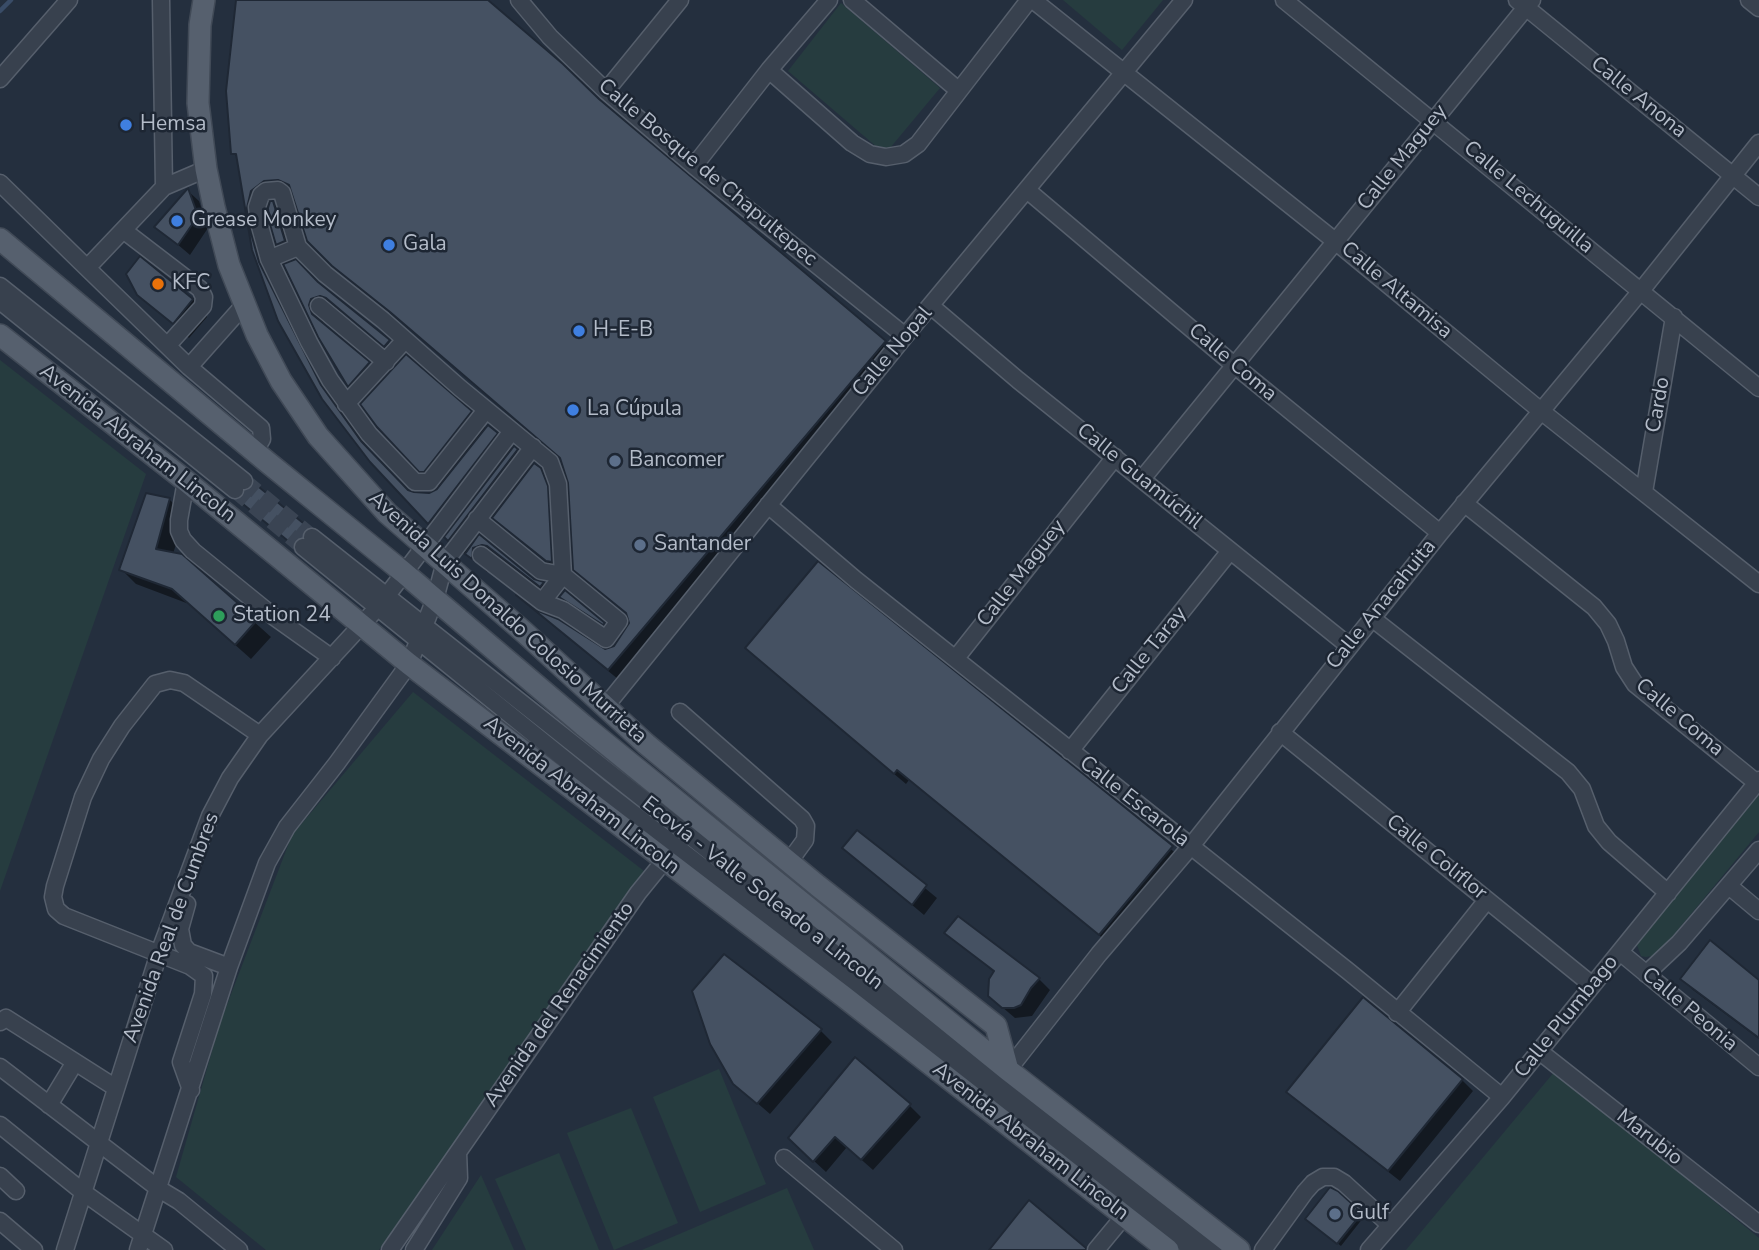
<!DOCTYPE html>
<meta charset="utf-8">
<style>
body{margin:0}
canvas{display:block;background:#242f3e}
</style>
<canvas width="1759" height="1250"></canvas>
<script>
const ctx = document.querySelector('canvas').getContext('2d');
ctx.lineJoin = 'round';
function fillPath(path, color) {
  ctx.fillStyle = color;
  ctx.fill(path, 'evenodd');
}
function poly(rows) {
  const path = new Path2D();
  for (const r of rows) {
    path.moveTo(r[0], r[1]);
    for (let i = 2; i < r.length; i += 2) path.lineTo(r[i], r[i + 1]);
  }
  return path;
}
function stroke(path, color, width, dash) {
  ctx.strokeStyle = color;
  ctx.lineWidth = width;
  ctx.lineCap = dash ? 'butt' : 'round';
  ctx.setLineDash(dash || []);
  ctx.stroke(path);
}
function label(font, color, halo, rows, align = 'center') {
  ctx.font = font + ' "Nunito Sans",sans-serif';
  ctx.lineWidth = 5;
  ctx.setLineDash([]);
  ctx.textBaseline = 'middle';
  ctx.strokeStyle = halo;
  ctx.fillStyle = color;
  for (const [text, x, y, turn = 0] of rows) {
    ctx.save();
    ctx.translate(x, y);
    ctx.rotate((+turn || 0) * Math.PI / 180);
    ctx.textAlign = isNaN(turn) ? turn : align;
    if (halo) ctx.strokeText(text, 0, 0);
    ctx.fillText(text, 0, 0);
    ctx.restore();
  }
}
fillPath(poly([
 [1063,0,1163,0,1122,50],
 [841,3,940,88,885,154,788,71],
 [0,360,146,474,0,891],
 [413,692,644,871,379,1250,266,1250,176,1177,220,1023,292,835],
 [1759,790,1759,832,1657,955,1646,957,1641,956,1636,942],
 [719,1069,766,1184,700,1212,653,1097],
 [1555,1071,1759,1238,1759,1250,1406,1250],
 [631,1108,678,1223,614,1250,567,1133],
 [559,1153,599,1250,526,1250,495,1179],
 [481,1175,514,1250,432,1250],
 [787,1188,814,1250,642,1250]
]), '#263c3f');
fillPath(poly([
 [238,0,485,0,598,100,900,357,624,684,536,612,557,621,604,651,615,647,631,623,629,616,575,569,570,483,561,459,407,327,350,281,309,241,294,194,280,195,271,201,288,218,299,256,293,259,317,283,389,342,487,429,496,434,556,486,563,576,510,533,493,516,478,536,534,581,543,584,558,599,556,601,500,559,488,563,487,572,466,552,464,554,446,536,444,538,371,461,323,398,280,320,254,250,239,159,233,153,228,91],
 [269,204,278,244,295,261,286,265,349,386,365,401,421,470,437,486,441,486,429,494,408,492,376,459,336,402,274,279,262,220],
 [336,310,343,313,402,362,385,380,325,327,323,321,327,314],
 [188,191,199,201,208,228,190,255,157,227],
 [138,294,191,297,206,313,207,317,189,338],
 [254,486,318,540,305,555,252,511],
 [169,499,185,515,173,554,181,556,271,637,251,659,189,604,136,584,121,569],
 [818,564,1183,859,1111,945,909,780,906,784,758,659],
 [561,597,604,624,616,637,576,612],
 [857,832,937,898,924,915,844,848],
 [947,933,1039,979,1050,990,1032,1016,1015,1018,1002,1007,995,973],
 [724,956,821,1031,832,1042,770,1114,734,1083],
 [1682,978,1759,982,1759,1039,1693,990],
 [1462,1080,1473,1091,1400,1181,1300,1103],
 [909,1105,921,1117,873,1170,847,1147,826,1172,801,1149],
 [1337,1193,1363,1218,1341,1246,1310,1222]
]), '#0007');
stroke(poly([
 [0,11,11,0]
]), '#394c67', 4.5);
const building = poly([
 [236,0,488,0,563,64,599,99,886,341,608,670,516,595,536,610,558,619,605,649,614,646,629,623,626,613,573,570,568,483,560,458,390,312,332,266,307,241,289,185,278,180,264,181,251,191,247,208,249,226,259,262,321,385,361,441,408,490,414,492,429,493,437,489,488,425,498,433,428,524,370,462,322,399,278,321,252,250,236,154,231,154,226,91,236,0],
 [188,188,198,216,178,245,154,227,188,188],
 [270,201,273,201,285,241,276,245,269,221,268,208,270,201],
 [140,256,193,299,173,324,137,295,126,274,140,256],
 [296,259,318,282,390,340,384,347,326,298,320,296,311,299,309,305,312,314,370,362,348,387,318,337,283,264,296,259],
 [406,354,472,411,424,472,419,472,377,427,360,404,406,354],
 [514,446,518,449,448,541,444,537,514,446],
 [534,463,541,468,548,486,552,562,546,561,492,518,534,463],
 [254,483,308,527,293,545,238,500,254,483],
 [146,493,170,498,156,549,182,554,257,620,235,645,172,589,119,570,146,493],
 [479,534,534,579,544,582,540,587,487,546,482,545,473,548,472,559,465,554,479,534],
 [818,561,1173,846,1099,935,897,770,894,774,745,648,818,561],
 [565,590,605,623,603,625,559,597,565,590],
 [857,830,927,885,912,905,842,848,857,830],
 [958,916,1040,978,1031,988,1021,1005,1014,1008,1002,1008,988,996,989,979,994,971,944,933,958,916],
 [1710,940,1759,980,1759,1038,1680,979,1710,940],
 [724,954,822,1029,757,1104,733,1084,710,1044,692,991,724,954],
 [1363,997,1463,1079,1388,1171,1286,1092,1363,997],
 [855,1057,911,1104,861,1160,835,1137,813,1162,788,1138,855,1057],
 [1330,1187,1338,1191,1362,1213,1337,1244,1305,1219,1330,1187],
 [1029,1200,1086,1248,1086,1250,989,1250,1029,1200]
]);
fillPath(building, '#455162');
stroke(building, '#1f2835', 2);
stroke(poly([
 [244,481,312,537],
 [235,490,303,547]
]), '#3a4453', 16, [16, 8]);
const minor = poly([
 [161,0,164,187],
 [519,0,550,37,606,91,694,166,905,336],
 [852,0,958,90],
 [1033,0,1335,241,1541,411,1759,584],
 [1284,0,1759,388],
 [1517,0,1759,197],
 [1749,0,1759,8],
 [769,70,852,143,870,154,886,157,904,154,918,144,1029,0],
 [0,79,69,0],
 [606,91,680,0],
 [694,166,769,70,829,0],
 [206,169,164,187,87,268,189,367,244,305],
 [0,183,87,268],
 [1027,190,1234,365,1440,533],
 [123,230,200,289,204,297,203,306,168,345],
 [269,259,259,223,257,207,261,195,266,191,278,190,282,193,298,247],
 [0,286,244,481],
 [0,301,235,490],
 [319,306,386,362],
 [931,306,1018,380,1349,646],
 [189,367,261,428,262,439,254,452],
 [346,404,405,340],
 [1142,479,1532,0],
 [186,481,179,520,179,531,183,540,193,551,273,616,332,658],
 [1644,492,1674,317],
 [1464,503,1594,607,1608,624,1616,641,1624,667,1635,684,1757,783],
 [768,505,856,580,1348,971,1502,1097],
 [477,519,541,571,563,575,619,621,606,639,563,610,542,602],
 [312,537,1213,1250],
 [303,547,598,786,1093,1169,1193,1250],
 [481,555,542,602,563,575,558,484,550,462,460,388,383,320,325,274,298,247,269,259,309,342,330,380,369,434,415,482,429,482,486,410],
 [1373,619,1568,772,1582,789,1596,826,1609,842,1668,893],
 [956,658,1115,457],
 [605,707,905,336,1184,0],
 [680,712,802,819,806,826,805,840,789,862],
 [1280,732,1592,985],
 [1070,751,1230,551],
 [1729,886,1759,911],
 [187,904,180,929,183,945,189,952,229,967],
 [1620,952,1759,1067],
 [1646,974,1679,943,1759,850],
 [1397,1013,1487,900],
 [0,1022,6,1018,116,1088],
 [1539,1051,1759,1224],
 [0,1067,159,1189,179,1201,239,1250],
 [1008,1070,1099,954,1191,846,1440,533,1640,292,1759,143],
 [191,1090,181,1062,203,994,204,976,190,966,64,916,56,909,53,897,55,886,83,797,101,759,122,726,155,684,170,680,184,683,260,735],
 [49,1105,75,1062],
 [0,1125,83,1192,164,1250],
 [784,1158,894,1250],
 [0,1176,16,1191],
 [0,1221,34,1250],
 [65,1250,159,953,210,816,230,778,260,735,379,606,512,431],
 [138,1250,229,967,267,863,287,827,337,763,409,664,435,599,445,562,533,447],
 [390,1250,638,893,664,861],
 [414,1250,459,1178,458,1152],
 [1096,1250,1125,1215],
 [1263,1250,1305,1192,1313,1183,1323,1177,1334,1177,1344,1183,1390,1225],
 [1369,1250,1502,1097,1759,780]
]);
const major = poly([
 [204,0,200,25,198,103,206,169,214,207,229,265,257,335,281,381,318,436,387,513,525,633,646,744,818,886,996,1026,1008,1070],
 [0,239,266,461,403,572,583,725,1008,1070,1239,1250],
 [0,335,186,481,409,664,843,996,1168,1250]
]);
stroke(minor, '#565f6c', 19);
stroke(major, '#414a57', 24);
stroke(minor, '#38414e', 16);
stroke(major, '#56606e', 21);
for (const [x, y, r, color] of [
 [126,125,7,"#3f7fe0"],
 [177,221,7,"#3f7fe0"],
 [389,245,7,"#3f7fe0"],
 [158,284,7,"#e8710a"],
 [579,331,7,"#3f7fe0"],
 [573,410,7,"#3f7fe0"],
 [615,461,7,"#5c6f8a"],
 [640,545,7,"#5c6f8a"],
 [219,616,7,"#2e9e5b"],
 [1335,1214,7,"#5c6f8a"]
]) {
  const dot = new Path2D();
  dot.arc(x, y, r, 0, 2 * Math.PI);
  ctx.fillStyle = color;
  ctx.fill(dot);
  stroke(dot, '#1d2633', 2.5);
}
label('21px', '#b4bcc9', '#1d2633', [
 ["Calle Anona",1638,98,39],
 ["Calle Maguey",1403,158,-51],
 ["Calle Bosque de Chapultepec",707,173,40],
 ["Calle Lechuguilla",1528,198,40],
 ["Calle Altamisa",1396,291,40],
 ["Calle Nopal",893,352,-50],
 ["Calle Coma",1232,363,40],
 ["Cardo",1659,405,-80],
 ["Avenida Abraham Lincoln",137,444,38],
 ["Calle Guamúchil",1139,477,39],
 ["Calle Maguey",1022,574,-52],
 ["Calle Anacahuita",1382,605,-51],
 ["Avenida Luis Donaldo Colosio Murrieta",507,618,42],
 ["Calle Taray",1150,651,-51],
 ["Calle Coma",1679,718,40],
 ["Avenida Abraham Lincoln",581,796,38],
 ["Calle Escarola",1134,802,38],
 ["Calle Coliflor",1436,858,39],
 ["Ecovía - Valle Soleado a Lincoln",762,894,38],
 ["Avenida Real de Cumbres",172,928,-70],
 ["Avenida del Renacimiento",560,1005,-55],
 ["Calle Peonia",1689,1010,40],
 ["Calle Plumbago",1567,1017,-51],
 ["Marubio",1649,1138,38],
 ["Avenida Abraham Lincoln",1030,1142,38]
]);
label('21px', '#b4bcc9', '#1d2633', [
 ["Hemsa",140,125],
 ["Grease Monkey",191,221],
 ["Gala",403,245],
 ["KFC",172,284],
 ["H-E-B",593,331],
 ["La Cúpula",587,410],
 ["Bancomer",629,461],
 ["Santander",654,545],
 ["Station 24",233,616],
 ["Gulf",1349,1214]
], 'left');
</script>
